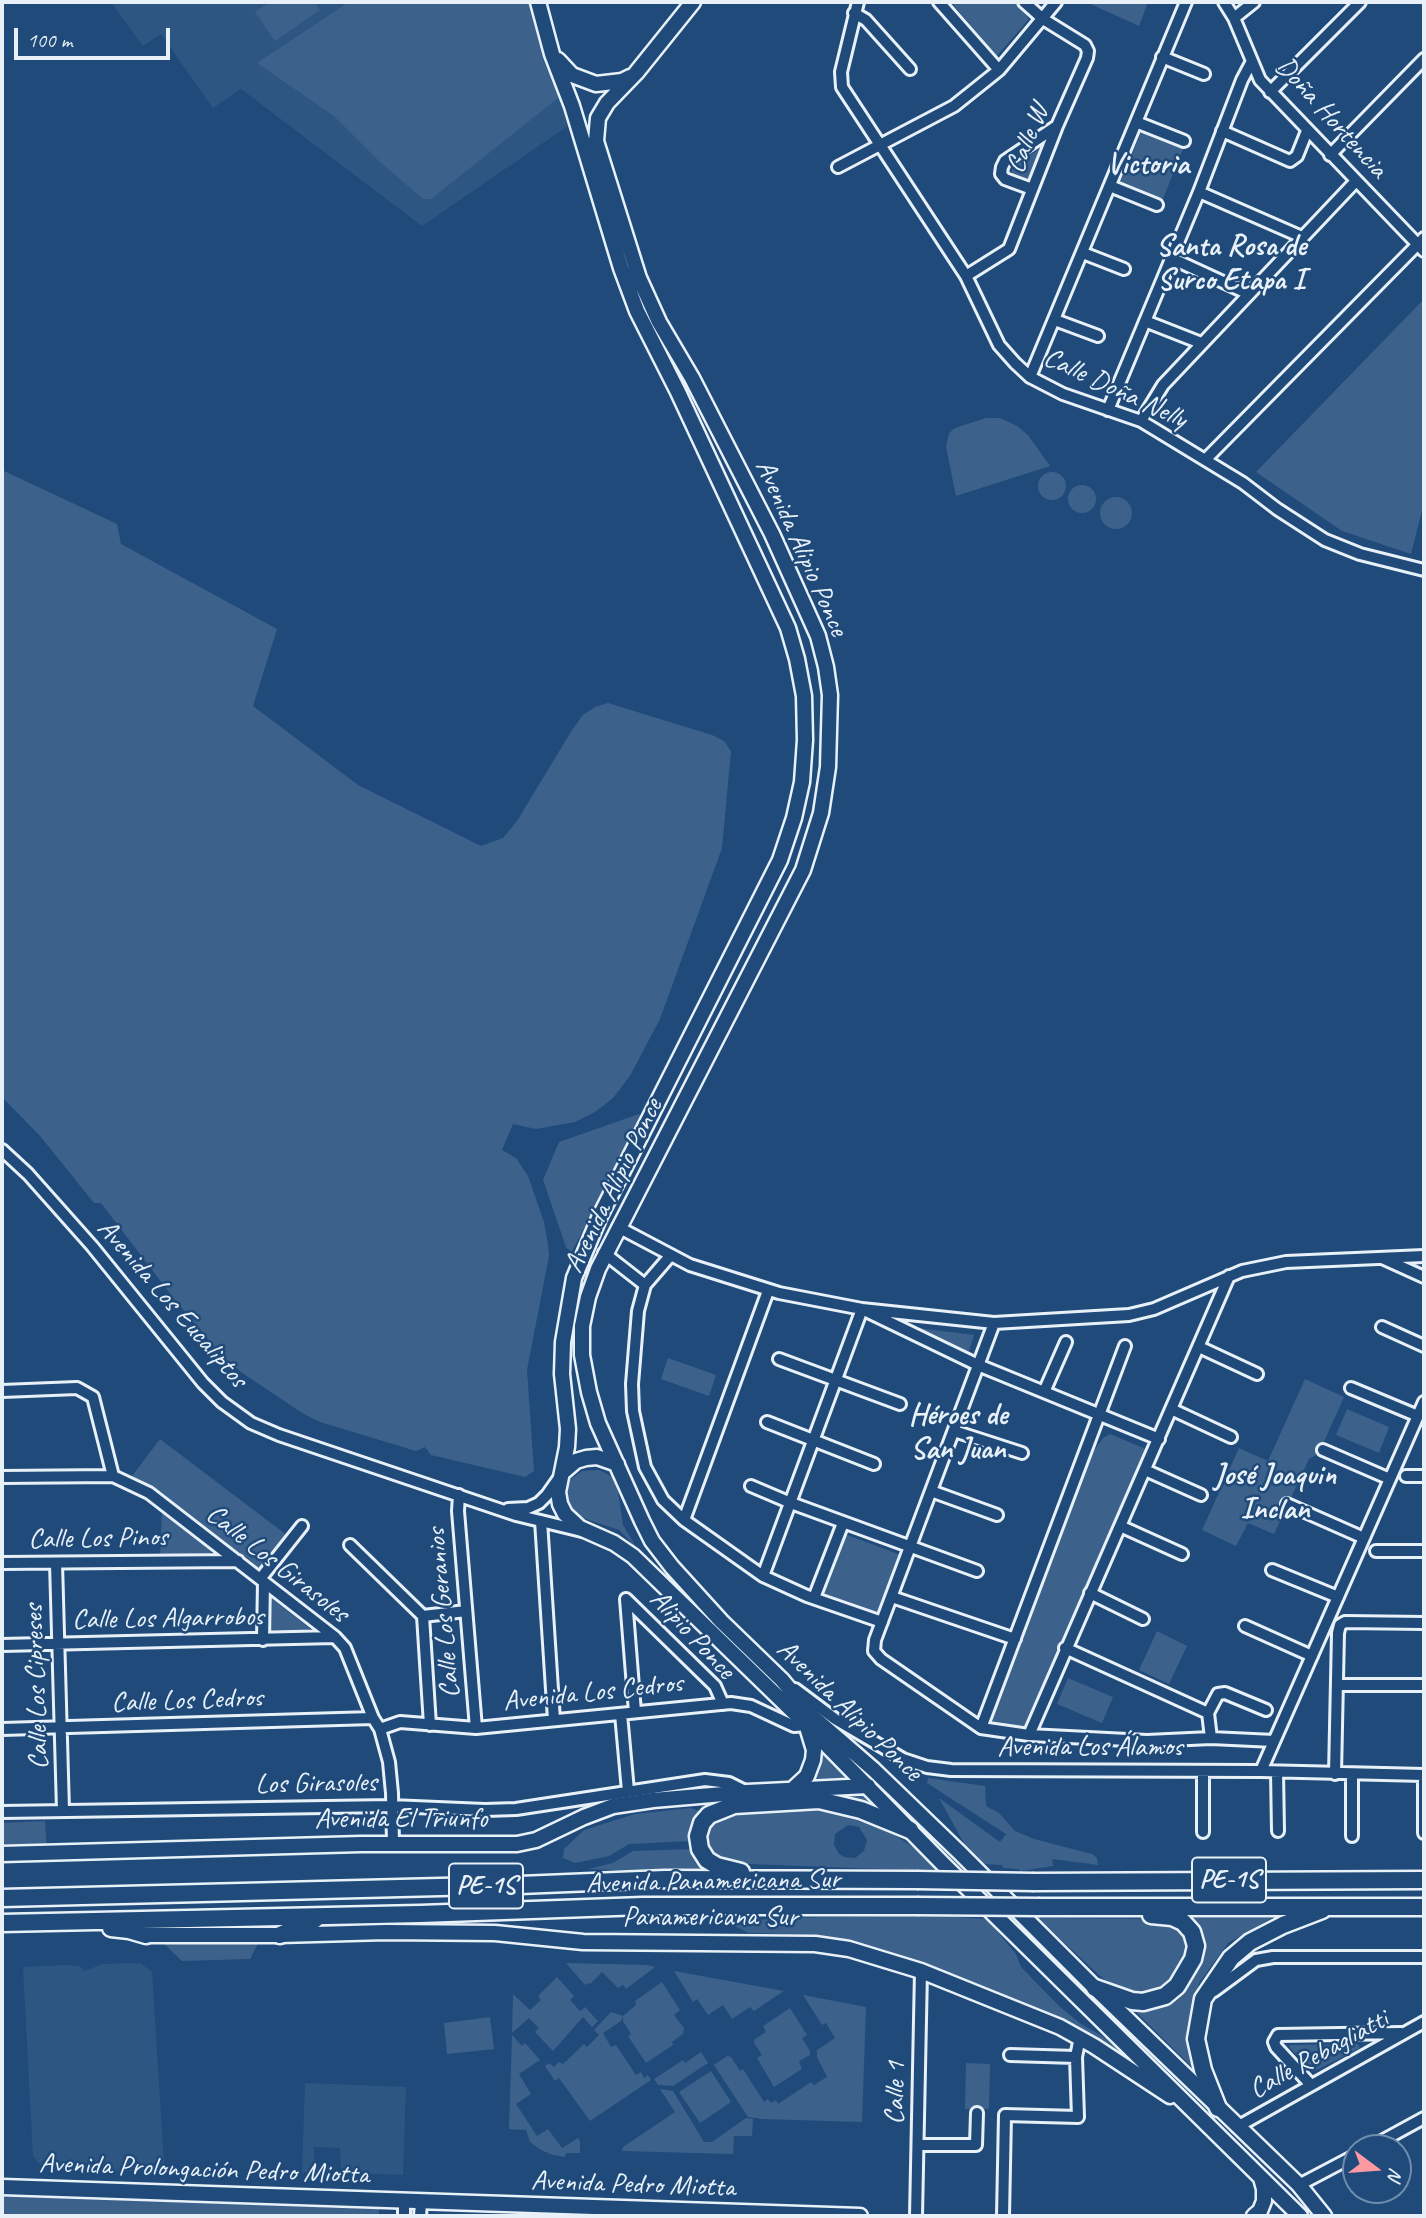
<!DOCTYPE html>
<meta charset="utf-8">
<style>
body{margin:0}
#map{position:relative;width:1426px;height:2218px;overflow:hidden;background:#1f4a7a;font-family:Caveat,sans-serif}
canvas{display:block}
.frame{position:absolute;inset:0;border:4px solid #e8f1f8;pointer-events:none}
.north{position:absolute;left:1342px;top:2134px;width:70px;height:70px;box-sizing:border-box;background:#1f4a7a;border:2px solid #6f8dac;border-radius:50%;rotate:106deg;font-size:19px;font-weight:700;line-height:28px;text-align:center;color:#e8f1f8}
.north::after{content:'';display:block;margin:auto;width:24px;height:32px;background:#ff9aa2;clip-path:polygon(50% 0,100% 100%,50% 72%,0 100%)}
.scale{position:absolute;left:14px;top:28px;width:156px;height:32px;box-sizing:border-box;border:4px solid #e8f1f8;border-top:0;padding-left:9px;font-size:21px;line-height:24px;white-space:nowrap;color:#e8f1f8;-webkit-text-stroke:5px #1f4a7a;paint-order:stroke}
</style>
<div id="map">
<canvas width="1426" height="2218"></canvas>
<div class="frame"></div>
<div class="north">N</div>
<div class="scale">100 m</div>
</div>
<script>
const ctx = document.querySelector('canvas').getContext('2d');
ctx.lineJoin = 'round';
function fillPath(path, color) {
  ctx.fillStyle = color;
  ctx.fill(path, 'evenodd');
}
function poly(rows) {
  const path = new Path2D();
  for (const r of rows) {
    if (r.length === 3) {
      path.moveTo(r[0] + r[2], r[1]);
      path.arc(r[0], r[1], r[2], 0, 2 * Math.PI);
      continue;
    }
    path.moveTo(r[0], r[1]);
    for (let i = 2; i < r.length; i += 2) path.lineTo(r[i], r[i + 1]);
  }
  return path;
}
function stroke(path, color, width, dash) {
  ctx.strokeStyle = color;
  ctx.lineWidth = width;
  ctx.lineCap = dash ? 'butt' : 'round';
  ctx.setLineDash(dash || []);
  ctx.stroke(path);
}
function label(font, color, halo, rows, align = 'center') {
  ctx.font = font + ' Caveat,sans-serif';
  ctx.lineWidth = 5;
  ctx.setLineDash([]);
  ctx.textBaseline = 'middle';
  ctx.strokeStyle = halo;
  ctx.fillStyle = color;
  for (const [text, x, y, turn = 0] of rows) {
    ctx.save();
    ctx.translate(x, y);
    ctx.rotate((+turn || 0) * Math.PI / 180);
    ctx.textAlign = isNaN(turn) ? turn : align;
    if (halo) ctx.strokeText(text, 0, 0);
    ctx.fillText(text, 0, 0);
    ctx.restore();
  }
}
fillPath(poly([
 [111,2,533,2,575,121,422,226,241,89,213,108,161,34,143,46],
 [140,1963,152,1972,164,2165,158,2172,110,2170,89,2165,89,2169,42,2167,33,2156,23,1967,65,1965,80,1966,84,1971,103,1964],
 [305,2083,406,2087,403,2175,341,2173,340,2148,314,2147,314,2172,302,2172]
]), '#2e5683');
fillPath(poly([
 [270,2,314,2,320,10,275,41,255,12],
 [349,2,529,2,544,63,559,92,558,98,431,199,423,199,379,161,334,116,257,63],
 [951,2,1014,2,1029,19,997,56],
 [1086,2,1148,2,1139,26],
 [1142,130,1184,147,1162,201,1120,183],
 [1041,148,1044,149,1030,182,1026,183,1012,176,1012,167],
 [1424,299,1424,502,1411,554,1342,531,1256,472],
 [986,418,1000,418,1017,426,1028,435,1050,466,956,496,946,447,949,433,955,428],
 [2,470,117,524,121,544,277,629,253,706,358,785,481,846,503,838,517,821,572,730,583,715,595,707,608,703,712,735,724,741,731,751,722,848,660,1019,630,1076,613,1098,595,1112,575,1122,536,1129,513,1124,502,1150,516,1158,528,1176,544,1222,548,1245,549,1256,527,1370,534,1471,525,1477,431,1455,425,1447,416,1451,320,1422,302,1413,241,1372,222,1356,175,1300,101,1203,94,1203,40,1136,2,1097],
 [1052,486,14],
 [1082,499,14],
 [1116,513,16],
 [639,1114,643,1119,572,1251,570,1251,566,1247,543,1180,559,1142],
 [902,1326,974,1335,968,1354],
 [668,1358,716,1375,709,1396,661,1379],
 [1305,1379,1344,1397,1319,1453,1309,1459,1274,1534,1248,1523,1236,1546,1202,1530,1239,1448,1268,1461],
 [1347,1409,1389,1427,1379,1453,1336,1435],
 [1110,1434,1148,1450,1030,1723,1022,1729,998,1727,994,1724,991,1715,1093,1452,1103,1438],
 [160,1439,288,1536,260,1573,132,1476],
 [599,1470,613,1477,618,1492,623,1525,636,1547,619,1530,574,1515,563,1498,567,1482,582,1471],
 [162,1511,212,1547,211,1553,160,1556],
 [847,1535,904,1556,881,1617,824,1596],
 [267,1595,312,1630,312,1633,266,1633],
 [1157,1631,1187,1646,1169,1684,1139,1670],
 [1068,1678,1113,1697,1102,1723,1057,1704],
 [824,1751,880,1810,859,1800,822,1792,808,1786,817,1773],
 [928,1778,985,1786,986,1806,999,1813,1015,1831,1034,1839,1092,1854,1097,1858,1098,1865,1052,1859,1053,1866,1020,1871,1019,1869,1003,1868,1002,1865,982,1864,966,1847,939,1798,1000,1842,1006,1834,927,1783],
 [691,1808,699,1811,691,1841,629,1844,609,1856,575,1863,563,1858,564,1849,584,1830,635,1814],
 [787,1809,847,1813,880,1825,923,1854,935,1869,908,1870,751,1864,727,1861,709,1851,706,1833,709,1825,718,1817],
 [848,1825,859,1827,867,1840,864,1851,855,1858,844,1857,839,1854,834,1845,835,1834],
 [45,1821,47,1850,2,1851,2,1823],
 [693,1849,697,1859,708,1874,588,1869,613,1863,633,1851],
 [929,1915,987,1919,1016,1954,1021,1967,1059,2006,1081,2024,1113,2042,1129,2055,1139,2070,928,1969,884,1952,818,1935,749,1933,726,1922,784,1918],
 [1037,1918,1163,1919,1178,1924,1186,1934,1189,1945,1185,1961,1178,1973,1166,1986,1153,1993,1136,1995,1120,1994],
 [1191,1918,1272,1918,1228,1943,1199,1983,1187,2032,1192,2067,1133,2009,1158,2005,1200,1938],
 [260,1940,250,1959,182,1961,162,1942],
 [566,1963,647,1965,655,1967,626,1989,623,1985,618,1988,602,1972,590,1984,588,1983,585,1985],
 [674,1971,784,1991,754,2011,750,2007,732,2019,723,2005,708,2015,697,1999,693,2002],
 [557,1977,574,1996,570,2000,580,2011,585,2007,598,2021,592,2027,583,2017,553,2051,535,2032,539,2028,529,2018,512,2033,513,1994,530,2010,541,2000,538,1996],
 [662,1982,680,2010,674,2015,684,2028,683,2034,672,2042,673,2045,646,2063,628,2036,631,2034,623,2021,623,2016,621,2021,603,2033,611,2047,616,2045,636,2075,641,2072,644,2078,648,2075,651,2080,590,2121,559,2078,555,2081,545,2066,549,2063,554,2067,559,2062,563,2064,584,2044,587,2047,599,2035,594,2030,611,2012,623,2016,636,2005,635,2001],
 [803,1995,866,2007,862,2122,762,2119,748,2117,714,2065,727,2056,731,2057,740,2071,743,2069,764,2102,768,2099,771,2103,776,2100,778,2104,811,2082,814,2085,827,2077,817,2057,817,2050,835,2038,826,2023,822,2025],
 [790,2008,807,2035,802,2038,810,2051,810,2055,799,2061,802,2069,774,2087,757,2058,762,2055,754,2043,755,2039,766,2032,763,2026],
 [490,2017,494,2049,447,2054,444,2023],
 [512,2035,522,2046,525,2043,540,2060,519,2074,531,2094,516,2104,537,2136,548,2129,562,2148,578,2138,580,2141,580,2153,566,2153,565,2157,553,2155,541,2150,530,2142,526,2130,509,2129],
 [1358,2044,1360,2048,1313,2072,1289,2047,1291,2045],
 [701,2052,708,2063,673,2086,658,2085,654,2079,683,2060,685,2063],
 [966,2063,990,2064,989,2109,965,2109],
 [711,2071,731,2102,700,2123,679,2092],
 [660,2089,673,2091,704,2142,712,2142,746,2118,753,2119,752,2136,734,2136,733,2154,622,2151,623,2147,675,2112],
 [2,2196,379,2209,379,2216,2,2216]
]), '#3c628c');
const minor = poly([
 [858,2,841,72,842,87,966,276,999,345,1015,363,1030,377,1063,394,1141,421,1243,483,1277,509,1325,540,1360,554,1424,570],
 [939,2,999,70],
 [1224,2,1234,18,1260,80,1424,251],
 [854,13,866,20,910,69],
 [1234,18,1254,2],
 [1162,57,1204,74],
 [1270,92,1360,2],
 [1136,122,1184,141],
 [1222,131,1290,161,1297,156,1307,131],
 [1330,155,1424,59],
 [838,167,954,106,999,70,1056,2],
 [1110,186,1157,205],
 [1032,189,1005,179,1001,174,1002,167,1005,161,1057,126],
 [1199,192,1302,237],
 [1083,253,1124,269],
 [1171,258,1249,294],
 [966,276,1009,249,1057,126,1087,58,1088,51,1085,45,1043,19,1024,2],
 [1055,320,1098,336],
 [1145,321,1201,343],
 [1030,377,1186,2],
 [1108,410,1199,192,1242,80,1251,63],
 [1141,421,1163,385,1356,181],
 [1206,459,1424,238],
 [2,1150,28,1174,92,1246,203,1383,222,1402,251,1423,279,1435,516,1515,582,1531],
 [618,1227,690,1265,779,1293,862,1309,978,1365,1159,1439],
 [604,1253,645,1285,638,1311,632,1384,633,1411,645,1467,663,1500,684,1520,763,1576,807,1596,882,1622],
 [1382,1258,1424,1277],
 [645,1285,670,1256],
 [994,1323,875,1640,874,1651,881,1659,981,1728,1029,1735,1147,1741,1211,1738,1274,1741],
 [1382,1327,1424,1346],
 [1199,1347,1257,1374],
 [779,1359,900,1404],
 [1351,1388,1418,1416],
 [2,1391,77,1388,93,1397,113,1476],
 [1044,1392,1066,1342],
 [1171,1409,1231,1437],
 [767,1422,874,1464],
 [954,1431,1022,1453],
 [1323,1450,1390,1479],
 [1145,1470,1201,1495],
 [1406,1476,1424,1476],
 [2,1477,113,1476,149,1493,335,1637,345,1648,373,1718,380,1729,389,1762,392,1793,393,1844],
 [751,1486,791,1503,977,1571],
 [931,1491,997,1515],
 [459,1495,458,1511,476,1728],
 [1287,1504,1364,1538],
 [508,1509,528,1508,539,1503,547,1495,559,1478],
 [684,1520,768,1291],
 [541,1521,554,1720],
 [1120,1526,1182,1554],
 [350,1545,423,1616,430,1725],
 [1376,1551,1424,1551],
 [2,1563,238,1561],
 [56,1563,63,1810],
 [1272,1570,1338,1597],
 [763,1576,862,1309,994,1323,1129,1315,1154,1309,1242,1271,1286,1262,1424,1256],
 [260,1579,302,1526],
 [1090,1593,1143,1619],
 [892,1597,1015,1639],
 [814,1598,843,1523],
 [626,1599,715,1686,723,1704],
 [626,1599,635,1712],
 [423,1616,466,1611],
 [1245,1626,1312,1656],
 [263,1640,264,1582],
 [2,1645,335,1637],
 [1065,1648,1208,1713],
 [1337,1685,1424,1685],
 [795,1689,835,1719,903,1759,927,1767,951,1770,1261,1771,1424,1775],
 [621,1714,628,1791],
 [981,1728,1125,1346],
 [2,1729,373,1718],
 [380,1729,400,1722,476,1728,731,1703,751,1706,794,1726,807,1725],
 [1029,1735,1229,1276],
 [1211,1738,1208,1713,1218,1694,1225,1693,1266,1710],
 [1261,1771,1424,1402],
 [1277,1772,1278,1831],
 [1335,1774,1338,1633,1340,1625,1345,1622,1424,1623],
 [1352,1774,1352,1836],
 [2,1812,391,1806,485,1810,516,1809,705,1780,729,1783,747,1792],
 [1203,1832,1203,1771],
 [1424,1833,1424,1775],
 [1214,1991,1256,1960,1273,1957,1424,1957],
 [1010,2055,1076,2057],
 [1311,2085,1276,2047,1274,2042,1278,2035,1401,2033],
 [1237,2127,1424,2022],
 [918,2145,976,2145,977,2113],
 [1369,2148,1424,2118],
 [1299,2185,1356,2155],
 [404,2216,404,2202],
 [420,2216,421,2203],
 [916,2216,921,1971],
 [1003,2216,1005,2115,1078,2117,1076,2057,1080,2037]
]);
const major = poly([
 [538,2,552,54,572,106,621,268,637,311,678,392,788,628,797,659,804,696,805,740,802,782,794,818,780,860,600,1216,574,1278,563,1342,562,1374,568,1429,567,1447,558,1492,560,1504,565,1514,580,1528,614,1543,633,1556,814,1732,942,1863,1300,2216],
 [693,2,636,73,607,103,598,118,596,141,639,278,659,322,692,378,772,534,818,636,826,667,830,695,828,767,821,813,803,870,598,1269,588,1297,582,1326,582,1355,589,1392,598,1423,642,1521,652,1541,672,1567,721,1621,782,1680,813,1717,874,1770,959,1852,1095,1988,1299,2185,1324,2216],
 [558,60,572,75,596,84,622,81,630,77],
 [562,1473,576,1461,586,1458,597,1457,617,1464],
 [793,1789,807,1776,813,1760,814,1750,807,1727],
 [2,1854,361,1844,517,1844,536,1840,584,1817,613,1806,653,1800,747,1792,868,1786],
 [146,1935,280,1935,386,1932,495,1933,583,1942,815,1944,849,1949,921,1971,1060,2027,1094,2046,1170,2096],
 [2,2187,860,2216],
 [1254,2216,1260,2211,1264,2201,1264,2189,1261,2178]
]);
const highway = poly([
 [741,1872,717,1866,707,1860,700,1849,698,1836,702,1823,709,1815,734,1805,819,1800,861,1810,910,1830],
 [1034,1882,1424,1880],
 [2,1898,520,1885,665,1879,917,1880],
 [1040,1907,1424,1907],
 [2,1923,420,1914,643,1906,917,1906],
 [111,1928,129,1930,146,1935],
 [280,1935,316,1919],
 [1095,1988,1132,2001,1143,2002,1165,1996,1177,1986,1193,1959,1196,1946,1192,1932,1183,1922,1172,1917,1151,1915],
 [1218,2108,1203,2070,1196,2039,1203,1999,1231,1958,1250,1942,1283,1925,1322,1910]
]);
stroke(minor, '#e8f1f8', 16);
stroke(major, '#e8f1f8', 19);
stroke(highway, '#e8f1f8', 21);
stroke(minor, '#1f4a7a', 10);
stroke(major, '#1f4a7a', 14);
stroke(highway, '#1f4a7a', 16);
const highwayBridge = poly([
 [917,1880,1034,1882],
 [917,1906,1040,1907]
]);
stroke(highwayBridge, '#e8f1f8', 21, []);
stroke(highwayBridge, '#1f4a7a', 16);
for (const [x, y, w] of [
 [1229,1880,74],
 [486,1886,74]
]) {
  const box = new Path2D();
  box.roundRect(x - w / 2, y - 22.5, w, 45, 5);
  ctx.fillStyle = '#1f4a7a';
  ctx.fill(box);
  stroke(box, '#e8f1f8', 2);
}
label('bold 26px', '#e8f1f8', null, [
 ["PE-1S",1229,1880],
 ["PE-1S",486,1886]
]);
label('28px', '#e8f1f8', '#1f4a7a', [
 ["Doña Hortencia",1331,118,48],
 ["Calle W",1028,139,-68],
 ["Calle Doña Nelly",1115,389,25],
 ["Avenida Alipio Ponce",801,548,66],
 ["Avenida Alipio Ponce",614,1186,-64],
 ["Avenida Los Eucaliptos",172,1304,49],
 ["Calle Los Pinos",98,1539,-1],
 ["Calle Los Girasoles",277,1564,38],
 ["Calle Los Geranios",444,1613,-95],
 ["Calle Los Algarrobos",168,1619,-1],
 ["Alipio Ponce",692,1635,47],
 ["Calle Los Cipreses",37,1687,-92],
 ["Avenida Los Cedros",593,1693,-6],
 ["Calle Los Cedros",187,1701,-2],
 ["Avenida Alipio Ponce",849,1711,44],
 ["Avenida Los Álamos",1090,1748],
 ["Los Girasoles",316,1784,-1],
 ["Avenida El Triunfo",401,1820],
 ["Avenida Panamericana Sur",713,1882,-1],
 ["Panamericana Sur",710,1918],
 ["Calle Rebagliatti",1319,2055,-29],
 ["Calle 1",896,2093,-89],
 ["Avenida Prolongación Pedro Miotta",204,2170,2],
 ["Avenida Pedro Miotta",633,2185,2]
]);
label('bold 30px', '#e8f1f8', '#1f4a7a', [
 ["Victoria",1148,165],
 ["Santa Rosa de",1231,247],
 ["Surco Etapa I",1231,281],
 ["Héroes de",958,1416],
 ["San Juan",958,1450],
 ["José Joaquin",1275,1476],
 ["Inclan",1275,1510]
]);
</script>
